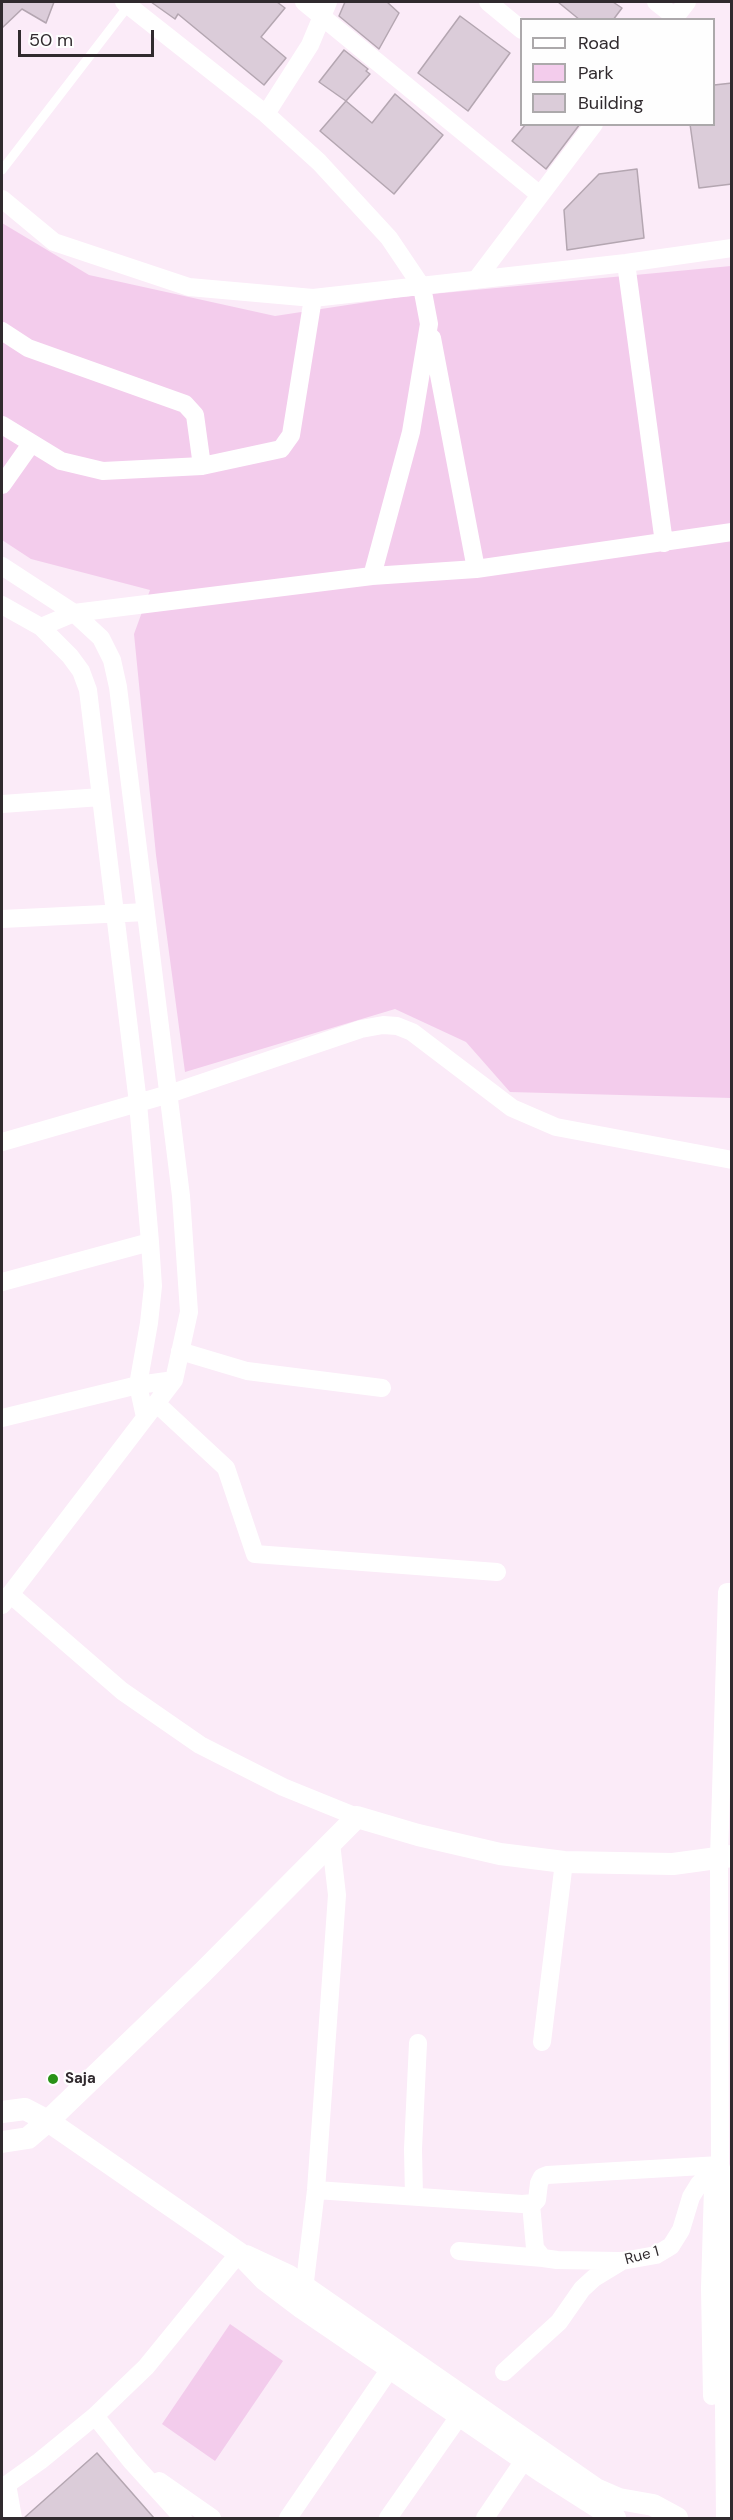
<!DOCTYPE html>
<style>
body{margin:0}
#map{position:relative;width:733px;height:2520px;overflow:hidden;background:#fbebf8;font-family:"DM Sans",sans-serif}
canvas{display:block}
.frame{position:absolute;inset:0;border:3px solid #302a2e;pointer-events:none}
.legend{position:absolute;left:520px;top:18px;width:195px;height:108px;box-sizing:border-box;background:#fefefe;border:2px solid #aca9ab;margin:0;padding:8px 10px;list-style:none;font-size:18px;color:#302a2e}
.legend li{display:flex;align-items:center;gap:12px;height:30px}
.legend b{width:30px;border:2px solid #aca9ab}
.scale{position:absolute;left:18px;top:30px;width:136px;height:27px;box-sizing:border-box;border:3px solid #302a2e;border-top:0;padding-left:8px;font-size:18px;line-height:21px;white-space:nowrap;color:#302a2e;-webkit-text-stroke:4px #fefefe;paint-order:stroke}
</style>
<div id="map">
<canvas width="733" height="2520"></canvas>
<div class="frame"></div>
<ul class="legend">
<li><b style="height:8px;background:#fff"></b>Road</li>
<li><b style="height:16px;background:#f3ccec"></b>Park</li>
<li><b style="height:16px;background:#dbccd9"></b>Building</li>
</ul>
<div class="scale">50 m</div>
</div>
<script>
const ctx = document.querySelector('canvas').getContext('2d');
ctx.lineJoin = 'round';
function fillPath(path, color) {
  ctx.fillStyle = color;
  ctx.fill(path, 'evenodd');
}
function poly(rows) {
  const path = new Path2D();
  for (const r of rows) {
    path.moveTo(r[0], r[1]);
    for (let i = 2; i < r.length; i += 2) path.lineTo(r[i], r[i + 1]);
  }
  return path;
}
function stroke(path, color, width, dash) {
  ctx.strokeStyle = color;
  ctx.lineWidth = width;
  ctx.lineCap = dash ? 'butt' : 'round';
  ctx.setLineDash(dash || []);
  ctx.stroke(path);
}
function label(font, color, halo, rows, align = 'center') {
  ctx.font = font + ' "DM Sans",sans-serif';
  ctx.lineWidth = 4.5;
  ctx.setLineDash([]);
  ctx.textBaseline = 'middle';
  ctx.strokeStyle = halo;
  ctx.fillStyle = color;
  for (const [text, x, y, turn = 0] of rows) {
    ctx.save();
    ctx.translate(x, y);
    ctx.rotate((+turn || 0) * Math.PI / 180);
    ctx.textAlign = isNaN(turn) ? turn : align;
    if (halo) ctx.strokeText(text, 0, 0);
    ctx.fillText(text, 0, 0);
    ctx.restore();
  }
}
fillPath(poly([
 [2,223,89,275,275,316,400,297,731,266,731,1098,510,1092,466,1042,395,1009,185,1072,156,855,134,634,150,590,31,559,2,540],
 [230,2324,283,2361,215,2461,162,2424]
]), '#f3ccec');
const building = poly([
 [2,2,54,2,46,23,22,9,2,28,2,2],
 [151,2,277,2,285,8,261,37,286,58,264,85,178,14,175,19,151,2],
 [345,2,387,2,399,13,379,49,339,16,345,2],
 [558,2,613,2,622,8,613,20,580,20,558,2],
 [460,16,510,53,468,111,418,73,460,16],
 [344,50,368,69,366,71,370,74,346,101,319,82,344,50],
 [732,83,732,184,699,188,690,124,714,124,714,85,732,83],
 [395,94,443,135,394,194,320,131,346,101,372,123,395,94],
 [526,124,580,124,546,169,512,141,526,124],
 [637,169,644,238,567,250,564,210,599,174,637,169],
 [97,2453,154,2518,24,2518,97,2453]
]);
fillPath(building, '#dbccd9');
stroke(building, '#b4a6b1', 1.5);
stroke(poly([
 [2,170,129,5]
]), '#fff', 9);
stroke(poly([
 [124,2,266,114,319,162,389,238,422,287,429,324,411,432,372,576],
 [304,2,540,195],
 [488,2,522,30],
 [656,2,675,17],
 [673,20,687,2],
 [266,114,310,45,328,2],
 [2,199,54,242,189,287,313,298,626,263,732,248],
 [626,263,664,543],
 [476,280,594,124],
 [2,331,28,348,185,404,195,415,202,466],
 [432,338,476,569],
 [2,425,61,461,103,471,202,466,281,449,291,435,313,298],
 [2,485,31,444],
 [2,566,74,613,101,638,112,660,118,687,181,1196,189,1312,174,1380,2,1605],
 [2,605,41,627,70,656,81,671,88,690,138,1103,150,1242,153,1286,149,1323,138,1385,145,1417],
 [41,627,74,613,372,576,476,569,732,532],
 [2,804,101,797],
 [2,919,146,912],
 [2,1142,169,1094,361,1029,383,1025,397,1026,412,1032,512,1108,556,1127,732,1160],
 [2,1282,150,1242],
 [180,1351,247,1371,382,1388],
 [156,1403,226,1468,255,1554,497,1572],
 [2,1418,138,1385,174,1380],
 [10,1594,122,1691,200,1745,283,1787,357,1817],
 [542,2042,564,1862],
 [316,2190,522,2204,534,2203,537,2200,539,2183,542,2177,547,2175,720,2165],
 [414,2196,413,2149,418,2043],
 [531,2204,535,2248,543,2258,557,2260,619,2261],
 [459,2251,543,2258],
 [303,2298,316,2190,337,1895,331,1843],
 [504,2372,559,2322,582,2289,594,2278,622,2261,656,2255,671,2246,681,2230,691,2197,699,2184,720,2165],
 [712,2396,710,2288,713,2187],
 [95,2416,131,2461,183,2518],
 [159,2481,212,2518],
 [7,2484,13,2518],
 [2,2488,40,2461,95,2416,146,2367,239,2253],
 [288,2518,398,2357],
 [388,2518,467,2405],
 [485,2518,531,2450],
 [725,2518,723,2288,726,2185,720,2165,719,1858,727,1592,732,1592]
]), '#fff', 18);
stroke(poly([
 [2,2112,25,2109,48,2121,239,2253,265,2280,302,2308,541,2471,615,2518],
 [2,2142,28,2138,48,2121,203,1972,357,1817,418,1835,500,1854,564,1862,673,1864,732,1856],
 [246,2256,289,2276,596,2489,619,2499,653,2505,677,2518]
]), '#fff', 22);
for (const [x, y, r, color] of [
 [53,2079,6,"#299217"]
]) {
  const dot = new Path2D();
  dot.arc(x, y, r, 0, 2 * Math.PI);
  ctx.fillStyle = color;
  ctx.fill(dot);
  stroke(dot, '#fefefe', 2);
}
label('bold 15px', '#302a2e', '#fefefe', [
 ["Saja",65,2079]
], 'left');
label('15px', '#302a2e', '#fefefe', [
 ["Rue 1",642,2256,-15]
]);
</script>
